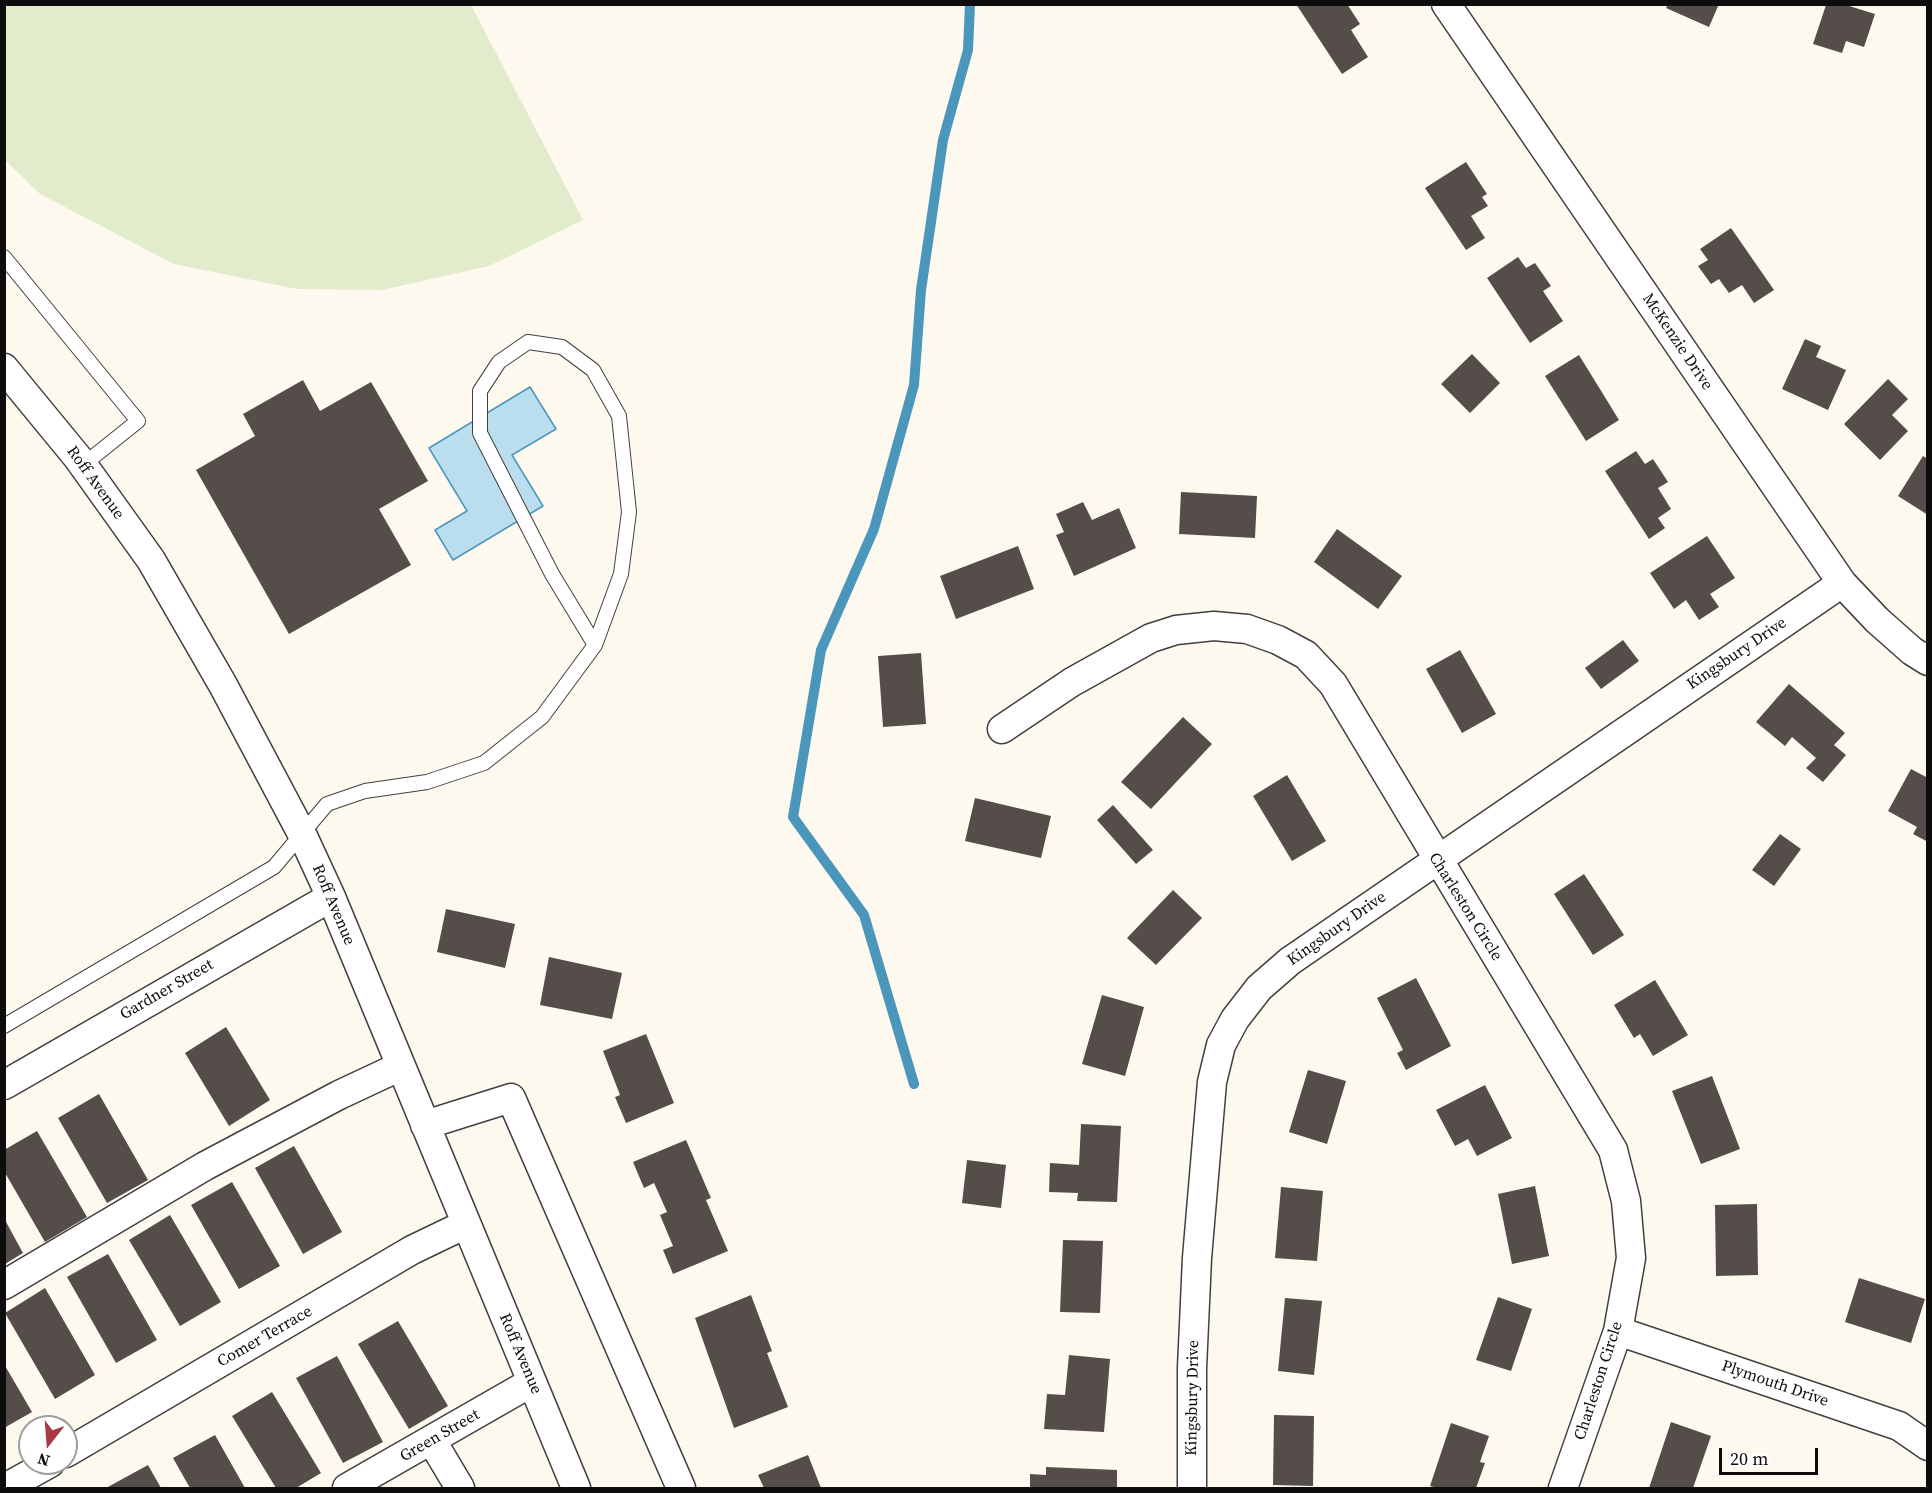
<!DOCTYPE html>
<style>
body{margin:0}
#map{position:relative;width:1932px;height:1493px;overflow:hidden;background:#fdf9ef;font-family:"Source Serif 4",serif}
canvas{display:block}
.frame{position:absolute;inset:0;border:6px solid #0d0d0d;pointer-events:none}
.north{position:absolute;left:18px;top:1415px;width:60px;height:60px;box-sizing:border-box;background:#fff;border:2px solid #9e9e9e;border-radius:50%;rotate:197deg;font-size:16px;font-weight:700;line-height:24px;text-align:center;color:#0d0d0d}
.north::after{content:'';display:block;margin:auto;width:21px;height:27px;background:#aa3846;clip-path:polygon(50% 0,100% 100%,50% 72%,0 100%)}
.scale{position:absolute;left:1719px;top:1448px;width:99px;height:27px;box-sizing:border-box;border:3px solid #0d0d0d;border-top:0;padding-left:8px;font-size:18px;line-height:21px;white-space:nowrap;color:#0d0d0d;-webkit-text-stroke:4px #fff;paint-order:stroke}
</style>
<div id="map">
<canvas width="1932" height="1493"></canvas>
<div class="frame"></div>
<div class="north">N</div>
<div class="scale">20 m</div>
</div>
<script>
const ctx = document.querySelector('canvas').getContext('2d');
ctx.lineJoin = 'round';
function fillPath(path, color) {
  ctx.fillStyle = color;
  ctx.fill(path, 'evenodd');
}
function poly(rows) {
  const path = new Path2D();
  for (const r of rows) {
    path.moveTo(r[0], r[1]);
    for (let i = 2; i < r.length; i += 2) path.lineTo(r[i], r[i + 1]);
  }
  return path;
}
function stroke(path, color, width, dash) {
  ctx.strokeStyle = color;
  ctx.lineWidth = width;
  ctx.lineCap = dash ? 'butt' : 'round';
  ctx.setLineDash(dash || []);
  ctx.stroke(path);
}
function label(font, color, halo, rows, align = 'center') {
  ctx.font = font + ' "Source Serif 4",serif';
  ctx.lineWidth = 6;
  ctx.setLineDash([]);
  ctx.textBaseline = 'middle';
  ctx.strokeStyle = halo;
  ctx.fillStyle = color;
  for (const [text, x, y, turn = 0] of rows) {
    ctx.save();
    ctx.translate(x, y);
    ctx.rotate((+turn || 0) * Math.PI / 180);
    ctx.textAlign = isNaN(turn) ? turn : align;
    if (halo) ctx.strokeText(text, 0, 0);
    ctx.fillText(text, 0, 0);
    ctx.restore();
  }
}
fillPath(poly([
 [4,5,471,5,583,220,489,266,382,290,297,289,174,264,40,194,5,160]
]), '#e3ebcd');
const water = poly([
 [530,387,556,429,512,455,543,506,453,560,435,530,467,511,429,448,530,387]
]);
fillPath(water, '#badeee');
stroke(water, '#4b96bb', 1.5);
stroke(poly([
 [914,1084,864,915,793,817,821,650,874,529,914,385,921,290,943,140,968,50,970,4]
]), '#4b96bb', 10);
fillPath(poly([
 [1296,4,1347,4,1360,24,1351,30,1368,57,1342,74],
 [1668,4,1719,4,1709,27,1666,8],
 [1826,5,1846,5,1875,14,1864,47,1846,41,1842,53,1813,44],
 [1466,162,1487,194,1482,197,1488,206,1471,216,1485,238,1466,250,1425,188],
 [1731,228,1774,290,1754,303,1742,285,1729,293,1719,279,1711,284,1698,266,1708,260,1700,249],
 [1518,257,1526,268,1535,263,1551,286,1543,291,1563,321,1530,343,1487,278],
 [1805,339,1821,346,1816,357,1846,370,1828,410,1782,389],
 [1472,354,1500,383,1470,413,1441,384],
 [1579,355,1619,420,1586,441,1545,376],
 [1888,379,1908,399,1892,415,1908,431,1880,460,1844,424],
 [303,380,320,411,371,382,428,481,379,509,411,565,289,634,196,470,255,436,243,414],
 [1636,451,1645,464,1653,459,1668,482,1658,488,1671,509,1658,518,1665,528,1649,539,1605,471],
 [1923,456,1928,459,1928,515,1898,496],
 [1181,492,1257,496,1255,538,1179,534],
 [1083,502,1092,520,1119,508,1136,548,1074,576,1056,535,1064,532,1056,514],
 [1337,529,1402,576,1378,609,1314,562],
 [1707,536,1735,578,1710,594,1719,607,1699,620,1686,600,1674,609,1650,573],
 [1018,546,1034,589,956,619,940,576],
 [1623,640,1639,661,1601,689,1585,668],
 [1460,650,1496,714,1462,733,1426,669],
 [921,653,926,724,883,727,878,656],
 [1789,684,1845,733,1834,745,1846,755,1823,782,1806,768,1816,758,1792,737,1785,746,1756,722],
 [1183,717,1212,744,1151,809,1121,782],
 [1911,769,1928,778,1928,842,1913,834,1917,827,1888,811],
 [1287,775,1326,841,1292,861,1253,796],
 [975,798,1051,816,1041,858,965,841],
 [1113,805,1153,850,1136,864,1097,820],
 [1780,834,1801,849,1774,886,1752,870],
 [1584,874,1624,935,1593,955,1554,894],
 [1173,890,1202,918,1156,965,1127,938],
 [446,909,515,924,505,968,437,952],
 [549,957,622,973,612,1019,540,1005],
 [1416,978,1451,1046,1406,1070,1397,1053,1403,1050,1377,998],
 [1655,980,1688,1035,1653,1056,1640,1034,1634,1038,1614,1005],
 [1102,995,1144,1007,1125,1076,1082,1064],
 [226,1027,270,1100,229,1126,185,1053],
 [646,1034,674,1103,626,1123,615,1097,620,1095,603,1051],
 [1308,1070,1346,1081,1327,1144,1289,1132],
 [1712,1076,1740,1149,1701,1164,1672,1091],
 [1485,1085,1512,1138,1477,1156,1468,1139,1455,1146,1436,1110],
 [99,1094,148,1180,107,1203,58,1118],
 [1081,1124,1121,1126,1117,1202,1077,1201,1078,1193,1049,1192,1050,1163,1079,1165],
 [37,1131,87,1217,45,1242,4,1171,4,1150],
 [686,1140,711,1198,706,1200,728,1251,673,1274,663,1250,673,1246,660,1215,667,1212,654,1183,644,1188,633,1162],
 [294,1146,342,1232,303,1254,255,1168],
 [967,1160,1006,1165,1001,1208,962,1203],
 [232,1182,280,1266,239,1289,191,1205],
 [1535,1186,1549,1256,1512,1264,1498,1194],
 [1281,1187,1323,1191,1317,1261,1275,1258],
 [1757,1204,1758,1275,1716,1276,1715,1205],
 [170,1215,221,1302,180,1326,129,1240],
 [5,1220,23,1253,5,1264],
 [1063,1240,1103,1241,1100,1313,1060,1312],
 [108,1254,157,1340,116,1363,67,1277],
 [1859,1278,1925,1299,1911,1343,1845,1322],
 [45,1288,95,1375,55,1399,5,1313],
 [751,1295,772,1351,767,1353,788,1407,734,1428,695,1318],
 [1498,1297,1532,1309,1511,1371,1476,1360],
 [1285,1298,1322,1301,1314,1375,1278,1371],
 [398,1321,448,1406,409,1429,358,1344],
 [1069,1355,1110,1359,1104,1432,1044,1429,1047,1394,1065,1395],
 [337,1356,383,1442,343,1463,296,1378],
 [4,1364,32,1412,4,1428],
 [272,1392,321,1473,296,1488,276,1488,232,1416],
 [1274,1415,1314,1416,1313,1486,1273,1485],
 [1671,1422,1711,1436,1693,1488,1649,1488],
 [1451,1423,1489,1436,1480,1462,1485,1463,1476,1488,1438,1488,1430,1486],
 [215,1435,245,1488,190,1488,173,1458],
 [808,1455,821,1488,764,1488,758,1475],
 [148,1465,161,1488,106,1488],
 [1046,1467,1117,1470,1117,1488,1030,1488,1030,1474,1046,1475]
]), '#544d4a');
const lane = poly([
 [4,257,138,421,83,465],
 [4,1026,274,867,327,804,365,791,427,782,484,763,542,717,595,645,621,574,629,512,619,416,593,370,562,347,528,342,499,362,480,391,480,433,552,574,595,645]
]);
const street = poly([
 [1446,4,1842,583,1877,620,1912,651,1928,661],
 [4,368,78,458,151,560,223,685,301,832,331,897,576,1488],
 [1002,729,1072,682,1151,638,1176,630,1214,626,1247,629,1278,640,1306,655,1333,684,1613,1150,1626,1201,1631,1258,1618,1331,1563,1488],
 [4,1085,331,897],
 [425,1125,511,1098,681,1488],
 [4,1285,205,1166,339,1095,401,1066],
 [1618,1331,1899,1426,1928,1446],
 [432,1441,460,1488],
 [66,1453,412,1250,466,1224],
 [5,1488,50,1463],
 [347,1488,532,1382],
 [1192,1488,1192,1368,1197,1258,1212,1082,1221,1045,1235,1019,1259,988,1290,961,1842,583]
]);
stroke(lane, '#404040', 16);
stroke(street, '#404040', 31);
stroke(lane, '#fff', 14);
stroke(street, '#fff', 28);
label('16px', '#0d0d0d', '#fff', [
 ["McKenzie Drive",1677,342,56],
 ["Roff Avenue",95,483,54],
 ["Kingsbury Drive",1737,654,-34],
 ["Roff Avenue",333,905,67],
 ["Charleston Circle",1465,907,58],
 ["Kingsbury Drive",1337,929,-35],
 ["Gardner Street",167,990,-30],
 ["Comer Terrace",265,1337,-30],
 ["Roff Avenue",520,1354,67],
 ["Charleston Circle",1599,1381,-72],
 ["Plymouth Drive",1775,1384,19],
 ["Kingsbury Drive",1193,1398,-89],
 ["Green Street",440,1436,-30]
]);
</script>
